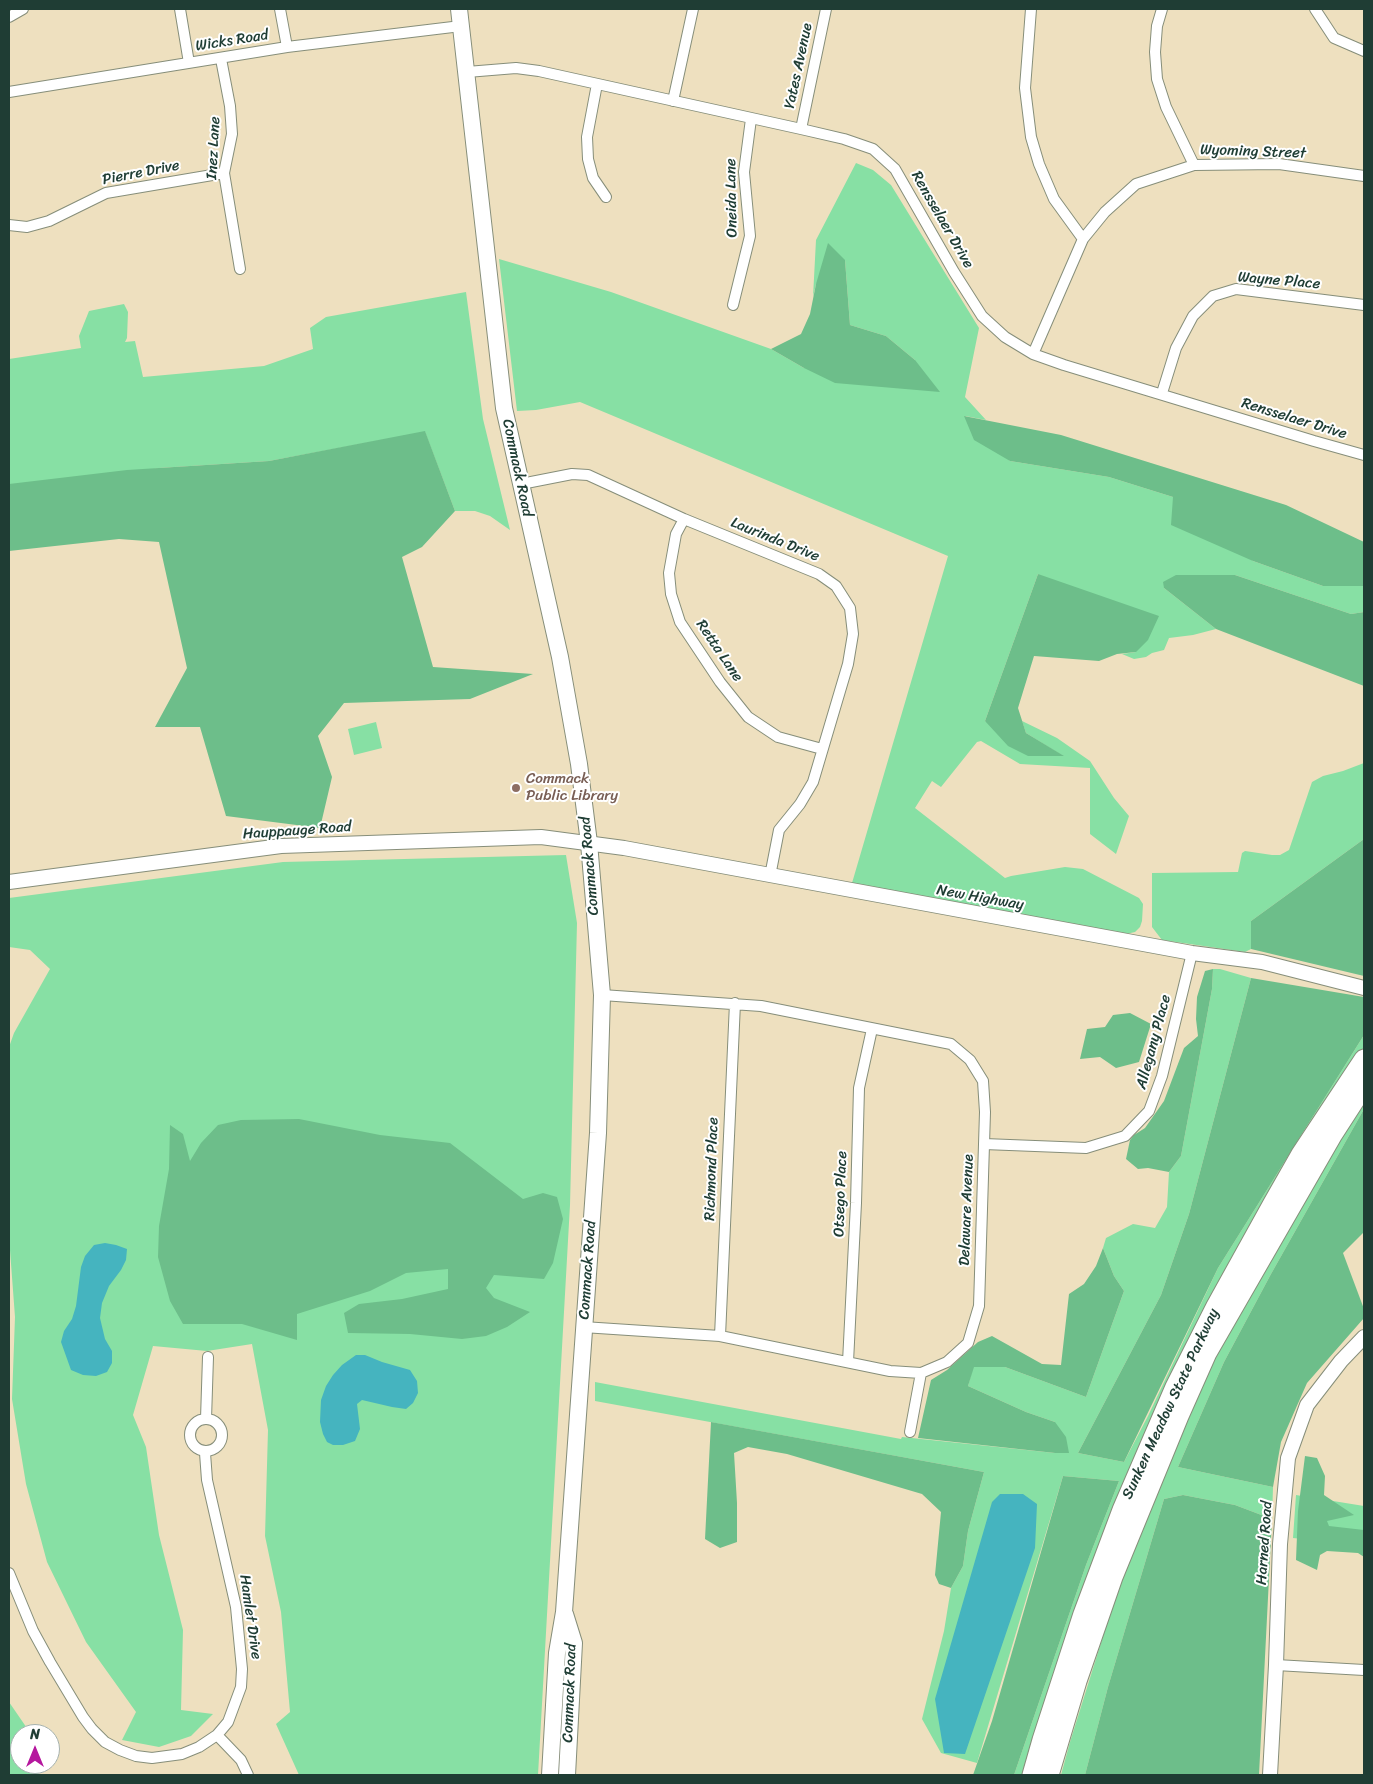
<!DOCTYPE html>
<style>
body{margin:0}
#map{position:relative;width:1373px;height:1784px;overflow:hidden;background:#eee0bf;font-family:Sriracha,sans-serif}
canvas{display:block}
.frame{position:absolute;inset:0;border:10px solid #1f3d34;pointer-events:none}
.north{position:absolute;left:10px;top:1724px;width:50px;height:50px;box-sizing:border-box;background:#fff;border:1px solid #a5b1ae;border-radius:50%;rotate:0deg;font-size:14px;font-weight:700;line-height:20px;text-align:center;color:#1f3d34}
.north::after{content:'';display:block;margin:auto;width:18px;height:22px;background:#b5179e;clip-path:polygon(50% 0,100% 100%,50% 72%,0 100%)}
</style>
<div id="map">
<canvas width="1373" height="1784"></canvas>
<div class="frame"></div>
<div class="north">N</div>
</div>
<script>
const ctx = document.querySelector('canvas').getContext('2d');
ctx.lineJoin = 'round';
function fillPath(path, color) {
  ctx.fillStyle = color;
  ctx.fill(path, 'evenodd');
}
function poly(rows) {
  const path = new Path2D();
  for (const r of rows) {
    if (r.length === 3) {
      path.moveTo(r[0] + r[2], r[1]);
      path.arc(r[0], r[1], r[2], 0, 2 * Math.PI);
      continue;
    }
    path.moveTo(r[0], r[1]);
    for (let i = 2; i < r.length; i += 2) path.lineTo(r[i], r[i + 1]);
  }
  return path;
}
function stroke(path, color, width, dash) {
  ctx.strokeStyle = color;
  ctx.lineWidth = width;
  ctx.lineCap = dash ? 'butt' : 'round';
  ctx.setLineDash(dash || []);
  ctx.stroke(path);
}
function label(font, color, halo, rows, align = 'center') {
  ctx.font = font + ' Sriracha,sans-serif';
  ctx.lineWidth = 4;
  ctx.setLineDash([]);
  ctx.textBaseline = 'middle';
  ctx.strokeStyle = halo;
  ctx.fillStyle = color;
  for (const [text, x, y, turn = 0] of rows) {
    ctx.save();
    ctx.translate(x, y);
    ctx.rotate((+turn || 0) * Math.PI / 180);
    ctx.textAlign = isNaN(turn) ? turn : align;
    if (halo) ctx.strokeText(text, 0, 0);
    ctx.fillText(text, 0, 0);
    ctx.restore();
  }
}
fillPath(poly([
 [856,163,873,170,891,185,979,328,965,397,986,420,965,416,1010,461,1109,477,1173,497,1253,561,1323,586,1364,586,1364,612,1351,614,1235,575,1164,588,1216,629,1193,635,1169,638,1164,650,1152,653,1146,657,1134,659,1122,654,1136,652,1038,574,985,721,1063,756,1026,733,1022,721,1057,738,1090,761,1114,798,1129,816,1116,854,1090,834,1090,768,1020,764,981,741,977,742,941,787,932,781,915,808,1005,878,1011,876,1065,867,1083,869,1139,898,1143,904,1142,921,1140,927,1135,932,1122,935,852,883,948,556,580,402,536,410,517,411,499,259,611,292,771,349,804,368,915,360,886,336,850,325,845,260,816,284,813,297,816,240],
 [466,292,483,419,510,530,490,516,475,511,455,511,425,432,269,461,159,468,9,498,9,359,81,348,79,336,89,311,124,304,128,312,127,338,125,342,135,341,143,377,264,366,313,349,310,328,326,317],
 [376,722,382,748,354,755,348,729],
 [1364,763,1364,839,1251,921,1251,949,1245,952,1162,940,1152,927,1152,873,1238,872,1242,853,1245,851,1272,855,1280,855,1289,850,1312,782,1323,776,1343,771],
 [566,855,577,923,570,1205,538,1775,299,1775,276,1724,290,1712,281,1612,265,1536,268,1430,252,1344,207,1351,153,1346,133,1415,146,1447,159,1535,183,1630,181,1710,213,1714,191,1736,159,1747,122,1740,136,1712,86,1642,47,1562,26,1484,12,1399,15,1317,9,1237,9,1047,14,1033,50,969,30,950,9,947,9,898,283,862],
 [1213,969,1220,969,1251,978,1189,1214,1161,1295,1078,1453,1124,1462,1148,1416,1218,1268,1364,1035,1364,1048,1308,1135,1025,1775,1014,1775,1086,1565,1119,1481,1063,1476,977,1763,941,1753,922,1719,944,1631,951,1588,963,1566,968,1531,984,1472,595,1401,595,1382,901,1439,902,1437,1055,1453,1055,1422,1026,1412,968,1386,973,1367,1005,1367,1086,1397,1124,1291,1114,1276,1103,1248,1106,1238,1133,1224,1155,1228,1167,1207,1169,1172,1181,1156,1212,989],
 [1364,1099,1364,1109,1271,1274,1224,1362,1178,1467,1273,1487,1272,1519,1235,1505,1183,1495,1164,1499,1108,1687,1085,1775,1061,1775,1070,1742,1120,1582,1156,1485,1225,1335],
 [1296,1495,1364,1506,1364,1546,1293,1538],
 [9,1702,31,1734,20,1734,20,1764,33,1764,31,1771,42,1775,9,1775]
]), '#87e0a4');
fillPath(poly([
 [828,243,845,260,850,325,886,336,915,360,940,392,835,383,804,368,771,349,801,334,810,314,816,284],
 [964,416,1061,435,1286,505,1364,542,1364,586,1323,586,1253,561,1171,525,1173,497,1109,477,1010,461,974,440],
 [425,431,455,511,422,547,402,557,433,667,533,674,470,699,344,703,318,736,332,777,320,828,226,816,200,727,155,727,187,668,159,542,119,539,9,551,9,484,127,470,269,461],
 [1038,574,1159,616,1148,640,1136,652,1117,654,1099,661,1034,656,1018,708,1026,733,1064,756,1028,756,1008,746,985,721],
 [1176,575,1235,575,1351,614,1364,612,1364,686,1216,629,1164,588,1163,582],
 [1364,839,1364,976,1251,949,1251,921],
 [1213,969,1212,989,1181,1156,1169,1172,1148,1168,1138,1169,1126,1159,1130,1140,1134,1135,1145,1128,1164,1101,1184,1048,1198,1036,1196,1019,1197,997,1205,971],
 [1251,978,1364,997,1364,1035,1218,1268,1124,1462,1078,1453,1161,1295,1189,1214],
 [1130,1013,1151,1024,1139,1062,1116,1068,1100,1057,1080,1059,1087,1029,1105,1027,1113,1015],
 [1364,1109,1364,1232,1343,1253,1364,1309,1364,1318,1307,1383,1281,1442,1273,1487,1178,1467,1224,1362,1271,1274],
 [299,1119,380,1135,450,1143,523,1199,543,1193,557,1197,563,1219,553,1263,544,1279,494,1275,486,1288,494,1298,530,1312,507,1327,486,1336,462,1339,410,1334,348,1333,344,1313,359,1304,402,1299,448,1289,448,1269,406,1273,370,1291,297,1314,297,1340,242,1324,183,1324,170,1301,158,1257,159,1226,169,1169,170,1125,183,1134,190,1161,201,1143,218,1125,241,1120],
 [1103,1248,1114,1276,1124,1291,1086,1397,1005,1367,974,1367,968,1386,1026,1412,1055,1422,1066,1437,1069,1453,1055,1453,918,1438,931,1380,947,1370,978,1342,992,1336,1042,1364,1061,1365,1069,1294,1084,1284,1096,1266],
 [711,1422,984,1472,968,1531,963,1566,951,1588,939,1584,935,1575,941,1512,922,1494,787,1454,748,1447,734,1453,737,1503,737,1542,720,1548,705,1539],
 [1305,1456,1317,1458,1325,1476,1324,1495,1354,1515,1327,1521,1329,1526,1364,1530,1364,1557,1358,1553,1327,1551,1320,1555,1317,1570,1296,1560,1298,1511],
 [1063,1476,1119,1481,1086,1565,1014,1775,973,1775,992,1721],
 [1183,1495,1235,1505,1272,1519,1259,1775,1085,1775,1108,1687,1164,1499]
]), '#6dbe8a');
fillPath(poly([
 [105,1243,116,1245,127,1249,126,1260,121,1270,109,1286,102,1303,100,1318,105,1339,112,1351,112,1363,107,1372,96,1376,83,1375,71,1370,61,1342,64,1331,72,1319,76,1306,81,1267,85,1256,94,1245],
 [356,1355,365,1355,382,1362,410,1370,417,1381,418,1393,413,1403,406,1409,392,1407,362,1400,357,1404,360,1429,355,1441,343,1445,333,1445,327,1442,323,1434,320,1422,321,1400,326,1386,333,1375,342,1365],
 [1000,1494,1023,1494,1037,1504,1035,1548,965,1754,944,1753,935,1699,992,1502]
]), '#45b4bf');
const street = poly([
 [180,9,189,63],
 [280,9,287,47],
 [1031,9,1025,88,1031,137,1039,164,1054,199,1083,239],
 [1162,9,1157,26,1155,52,1157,79,1166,107,1194,165],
 [1315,9,1334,38,1364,51],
 [9,17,23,9],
 [221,59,230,106,232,134,224,173,240,269],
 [467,72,516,68,539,71,801,129,844,139,873,149,895,169,954,272,982,316,1005,337,1033,354,1064,365,1314,441,1364,455],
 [597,84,587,137,588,159,593,178,606,197],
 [9,92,287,47,461,26],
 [673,101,693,9],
 [801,129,826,9],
 [9,225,27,227,49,221,106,193,224,173],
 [733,305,750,236,744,172,751,119],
 [1033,354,1083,239,1105,212,1136,184,1194,165,1279,164,1364,176],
 [1162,393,1176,348,1193,316,1213,296,1236,289,1364,305],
 [521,484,572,474,588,475,684,519,819,574,836,586,850,608,853,634,848,664,813,782,800,804,779,830,770,876],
 [684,519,676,534,669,573,671,594,680,622,720,682,748,717,778,737,822,749],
 [984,1144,1086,1148,1125,1136,1149,1111,1162,1076,1192,953],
 [583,1327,720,1336,890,1371,921,1373,947,1362,968,1343,979,1306,985,1112,983,1081,970,1060,951,1044,761,1006,602,995],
 [720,1336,735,1003],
 [848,1362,856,1203,859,1088,872,1029],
 [206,1435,16],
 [206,1419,208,1357],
 [910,1432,921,1373],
 [9,1573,33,1631,50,1662,83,1717,92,1729,105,1742,120,1750,136,1756,152,1758,182,1754,199,1747,217,1735,228,1722,241,1687,242,1669,236,1607,207,1480,205,1453],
 [1276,1665,1364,1670],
 [217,1735,241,1760,248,1775]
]);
const secondary = poly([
 [9,882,281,846,541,837,624,848,1192,953,1262,962,1364,988],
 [1270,1775,1276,1665,1280,1544,1288,1458,1307,1405,1341,1361,1364,1337]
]);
const primary = poly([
 [459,9,504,408,560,657,579,764,589,843,602,995,598,1133,564,1612,557,1653,550,1775],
 [565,1614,574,1643,567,1775]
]);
const highway = poly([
 [1032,1775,1042,1740,1083,1614,1122,1510,1175,1387,1216,1306,1273,1203,1301,1154,1364,1059],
 [1049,1775,1077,1681,1113,1577,1179,1416,1207,1353,1333,1134,1364,1086]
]);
stroke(street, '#868e7a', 12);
stroke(secondary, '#868e7a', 16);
stroke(primary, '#868e7a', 18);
stroke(highway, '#868e7a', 21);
stroke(street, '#fff', 10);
stroke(secondary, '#fff', 14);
stroke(primary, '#fff', 16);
stroke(highway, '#fff', 19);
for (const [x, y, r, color] of [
 [516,788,5,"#8d6e63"]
]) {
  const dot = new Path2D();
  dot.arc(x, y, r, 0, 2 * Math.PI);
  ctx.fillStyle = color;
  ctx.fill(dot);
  stroke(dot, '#fff', 2);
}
label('15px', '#1f3d34', '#fff', [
 ["Wicks Road",232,41,-9],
 ["Yates Avenue",799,66,-78],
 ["Inez Lane",214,148,-87],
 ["Wyoming Street",1253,152,2],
 ["Pierre Drive",141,173,-11],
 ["Oneida Lane",732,198,-91],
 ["Rensselaer Drive",942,220,60],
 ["Wayne Place",1279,281,5],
 ["Rensselaer Drive",1294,419,17],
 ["Commack Road",517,468,78],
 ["Laurinda Drive",775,540,22],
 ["Retta Lane",719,651,56],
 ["Hauppauge Road",297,831,-4],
 ["Commack Road",590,866,-95],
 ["New Highway",980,898,10],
 ["Allegany Place",1154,1042,-75],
 ["Richmond Place",712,1169,-88],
 ["Otsego Place",841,1194,-88],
 ["Delaware Avenue",967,1210,-88],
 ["Commack Road",588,1270,-86],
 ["Sunken Meadow State Parkway",1171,1404,-65],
 ["Harned Road",1265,1543,-86],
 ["Hamlet Drive",250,1617,82],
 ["Commack Road",570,1693,-88]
]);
label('15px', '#785e54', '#fff', [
 ["Commack",526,779],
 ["Public Library",526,796]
], 'left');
</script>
